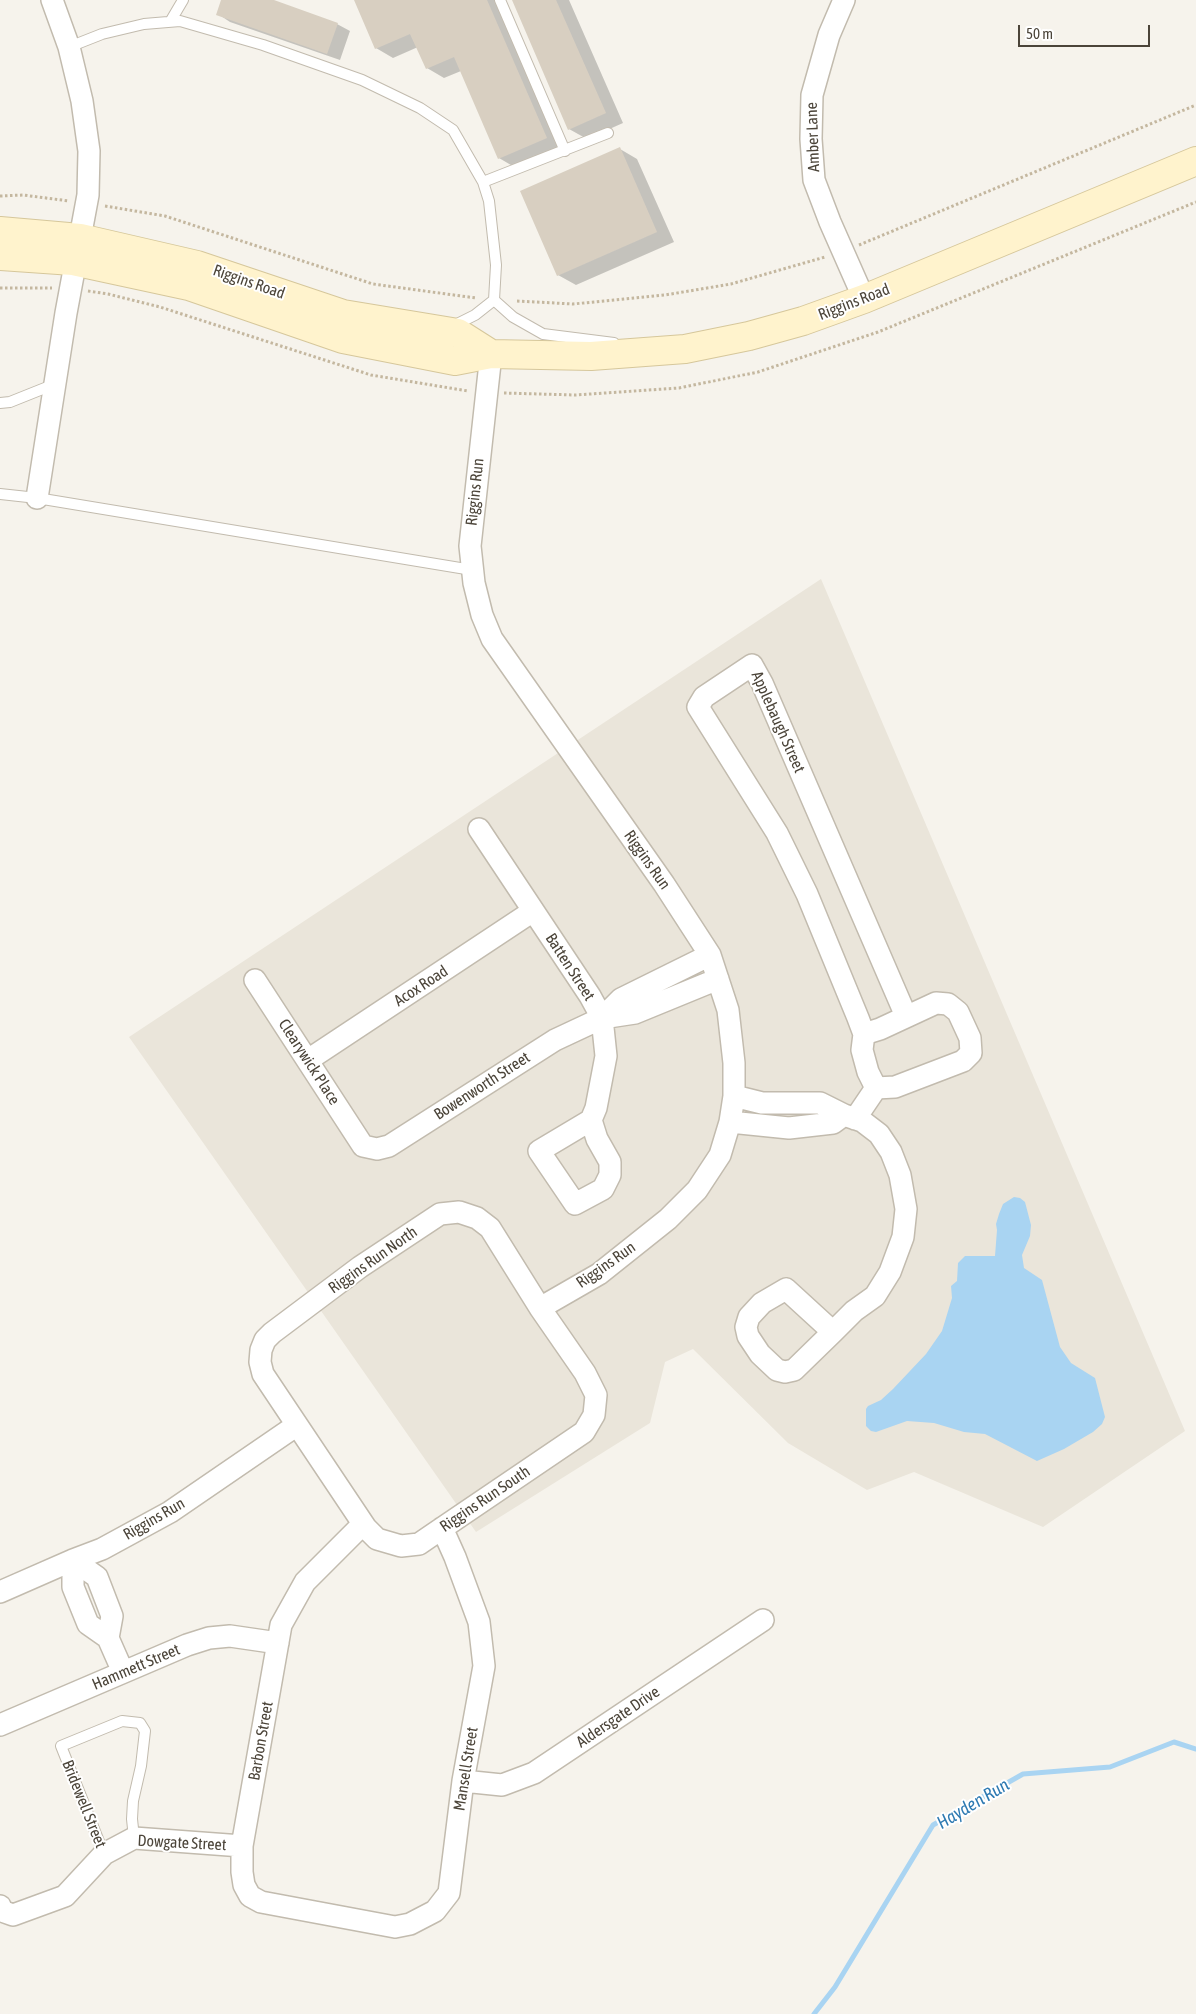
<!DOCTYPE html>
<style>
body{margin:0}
#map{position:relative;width:1196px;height:2014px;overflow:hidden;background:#f6f3ec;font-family:"Asap Condensed",sans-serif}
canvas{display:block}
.scale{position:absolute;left:1018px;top:25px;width:132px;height:22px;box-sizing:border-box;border:2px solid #4b4439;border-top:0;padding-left:6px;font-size:15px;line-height:18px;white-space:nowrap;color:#4b4439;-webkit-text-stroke:4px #fff;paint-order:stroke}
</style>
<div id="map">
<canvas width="1196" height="2014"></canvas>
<div class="scale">50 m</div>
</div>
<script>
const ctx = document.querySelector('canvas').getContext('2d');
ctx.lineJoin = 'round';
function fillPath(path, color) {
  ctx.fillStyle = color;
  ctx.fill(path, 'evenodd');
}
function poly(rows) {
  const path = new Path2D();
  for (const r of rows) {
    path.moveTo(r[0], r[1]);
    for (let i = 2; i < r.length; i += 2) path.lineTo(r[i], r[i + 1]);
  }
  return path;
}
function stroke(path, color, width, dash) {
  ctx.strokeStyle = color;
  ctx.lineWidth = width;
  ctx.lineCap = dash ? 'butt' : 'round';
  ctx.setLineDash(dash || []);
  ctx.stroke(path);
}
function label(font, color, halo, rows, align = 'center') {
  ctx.font = font + ' "Asap Condensed",sans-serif';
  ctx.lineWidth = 4;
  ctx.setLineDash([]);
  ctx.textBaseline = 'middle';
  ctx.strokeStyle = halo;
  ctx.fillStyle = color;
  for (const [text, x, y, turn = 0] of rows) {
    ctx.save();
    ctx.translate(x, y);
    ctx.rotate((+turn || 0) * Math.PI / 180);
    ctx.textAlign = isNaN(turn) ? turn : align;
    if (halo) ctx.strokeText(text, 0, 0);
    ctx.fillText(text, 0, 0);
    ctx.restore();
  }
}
fillPath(poly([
 [821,579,1185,1431,1043,1527,914,1472,867,1490,788,1443,693,1349,665,1362,650,1423,476,1532,129,1037]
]), '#eae5da');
fillPath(poly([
 [1014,1197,1020,1198,1025,1202,1031,1225,1030,1236,1022,1255,1024,1268,1042,1280,1060,1347,1071,1363,1095,1378,1105,1417,1102,1424,1093,1432,1064,1449,1037,1461,985,1434,964,1432,934,1423,907,1421,876,1432,871,1431,866,1426,866,1409,868,1406,881,1400,893,1389,926,1354,942,1331,952,1298,951,1286,957,1281,958,1263,965,1256,995,1256,997,1230,996,1224,999,1214,1003,1204]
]), '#a9d4f2');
fillPath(poly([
 [223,0,270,0,337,24,350,31,340,60,230,22,218,14],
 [355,0,499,0,563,148,516,168,499,158,461,71,444,78,427,68,418,47,393,58,376,48],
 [513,0,569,0,623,123,587,139,569,129],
 [620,149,637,159,674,242,576,285,558,275]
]), '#0003');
stroke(poly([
 [814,2014,835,1987,933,1825,1023,1774,1110,1767,1174,1742,1196,1749]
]), '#a9d4f2', 5);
fillPath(poly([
 [221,0,274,0,338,23,327,54,216,15],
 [354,0,487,0,547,138,498,159,454,57,426,69,410,34,375,49],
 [512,0,556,0,606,113,568,130],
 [620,147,657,232,557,276,520,191]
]), '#d8cfc1');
const service = poly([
 [500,0,565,151],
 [170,22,183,0],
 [69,47,102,34,144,24,180,21,263,45,362,80,420,108,453,130,483,182,489,201,496,265,494,300,475,315,453,326],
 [483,182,608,133],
 [494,300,513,317,543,334,614,343],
 [0,403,10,402,55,384],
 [0,494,37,498,472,570],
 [104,1854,61,1746,122,1721,140,1723,145,1731,141,1766,133,1801,132,1819,134,1838]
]);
const minor = poly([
 [844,0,829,35,812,95,811,139,814,180,830,222,864,299],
 [491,354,470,546,474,583,482,615,492,639,664,884,710,955,728,1010,734,1063,734,1096,730,1122,720,1155,697,1190,668,1219,599,1274,540,1308],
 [37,498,66,313,88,195,89,151,82,101,69,47,52,0],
 [479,829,590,996,602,1018,606,1056,596,1108,591,1120,539,1151,575,1204,603,1189,610,1175,610,1162,597,1139,591,1120],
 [255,980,363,1146,377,1149,389,1146,555,1040,602,1018,635,1013,718,979],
 [602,1018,621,999,710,955],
 [864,1034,880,1029,936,1003,948,1004,958,1012,970,1038,971,1053,963,1061,895,1087,876,1088],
 [308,1060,533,911],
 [734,1096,762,1103,820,1103,844,1115,862,1121,879,1134,891,1152,900,1175,906,1209,903,1237,890,1272,875,1296,854,1311,833,1332,794,1370,785,1372,777,1370,760,1354,748,1336,746,1327,749,1317,762,1303,786,1289,833,1332],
 [855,1119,876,1088,868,1072,862,1050,864,1034,858,1018,807,894,777,833,698,707,704,697,752,665,762,683,906,1016],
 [730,1122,789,1128,833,1123,844,1115],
 [459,1212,477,1218,490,1228,540,1308,585,1373,596,1395,594,1415,584,1432,438,1531,419,1544,401,1546,377,1539,366,1528,263,1374,260,1362,261,1350,265,1340,272,1333,360,1267,440,1214,459,1212],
 [363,1524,305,1582,281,1625,242,1846,242,1872,244,1885,250,1896,261,1902,395,1927,410,1924,435,1911,449,1893,463,1781,484,1666,479,1622,455,1557,442,1528],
 [73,1560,73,1587,88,1624,108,1638,123,1672],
 [73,1560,97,1577,112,1616,108,1638],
 [0,1592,73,1560,102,1549,170,1512,297,1425],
 [0,1725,187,1645,209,1638,230,1636,278,1643],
 [463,1781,502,1785,534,1773,763,1620],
 [0,1906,2,1911,13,1915,65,1896,104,1854,134,1838,242,1846]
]);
const secondary = poly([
 [0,231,80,238,197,265,343,314,458,333,491,354],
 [0,256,73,261,189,286,343,339,455,361,491,354,591,356,685,349,749,336,803,321,864,299,1196,161]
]);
stroke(service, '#c2bbae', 12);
stroke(minor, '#c2bbae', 24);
stroke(secondary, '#d6c79b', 30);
stroke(poly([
 [0,196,23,195,69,201],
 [105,206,165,216,373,284,476,298],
 [859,245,1196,105],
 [0,288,52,288],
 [88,291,108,294,160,307,371,375,468,391],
 [517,301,573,304,665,295,731,284,825,257],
 [504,393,575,395,679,388,758,372,878,332,1196,202]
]), '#c4b79f', 3, [2.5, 2.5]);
stroke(service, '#fff', 10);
stroke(minor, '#fff', 21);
stroke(secondary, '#fff3cd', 28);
label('16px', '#4b4439', '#fff', [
 ["Amber Lane",813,137,-92],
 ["Riggins Road",249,282,19],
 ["Riggins Road",854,302,-21],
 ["Riggins Run",475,492,-84],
 ["Applebaugh Street",778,722,66],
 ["Riggins Run",647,860,55],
 ["Batten Street",570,967,57],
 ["Acox Road",421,986,-33],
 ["Clearywick Place",309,1062,57],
 ["Bowenworth Street",482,1086,-33],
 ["Riggins Run North",373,1260,-35],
 ["Riggins Run",606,1265,-35],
 ["Riggins Run South",485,1499,-34],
 ["Riggins Run",154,1519,-30],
 ["Hammett Street",136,1667,-23],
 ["Aldersgate Drive",618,1717,-34],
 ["Barbon Street",261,1741,-80],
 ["Mansell Street",466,1769,-81],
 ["Bridewell Street",84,1804,68],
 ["Dowgate Street",182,1843,3]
]);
label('italic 18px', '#2e7ab2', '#fff', [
 ["Hayden Run",973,1804,-31]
]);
</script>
